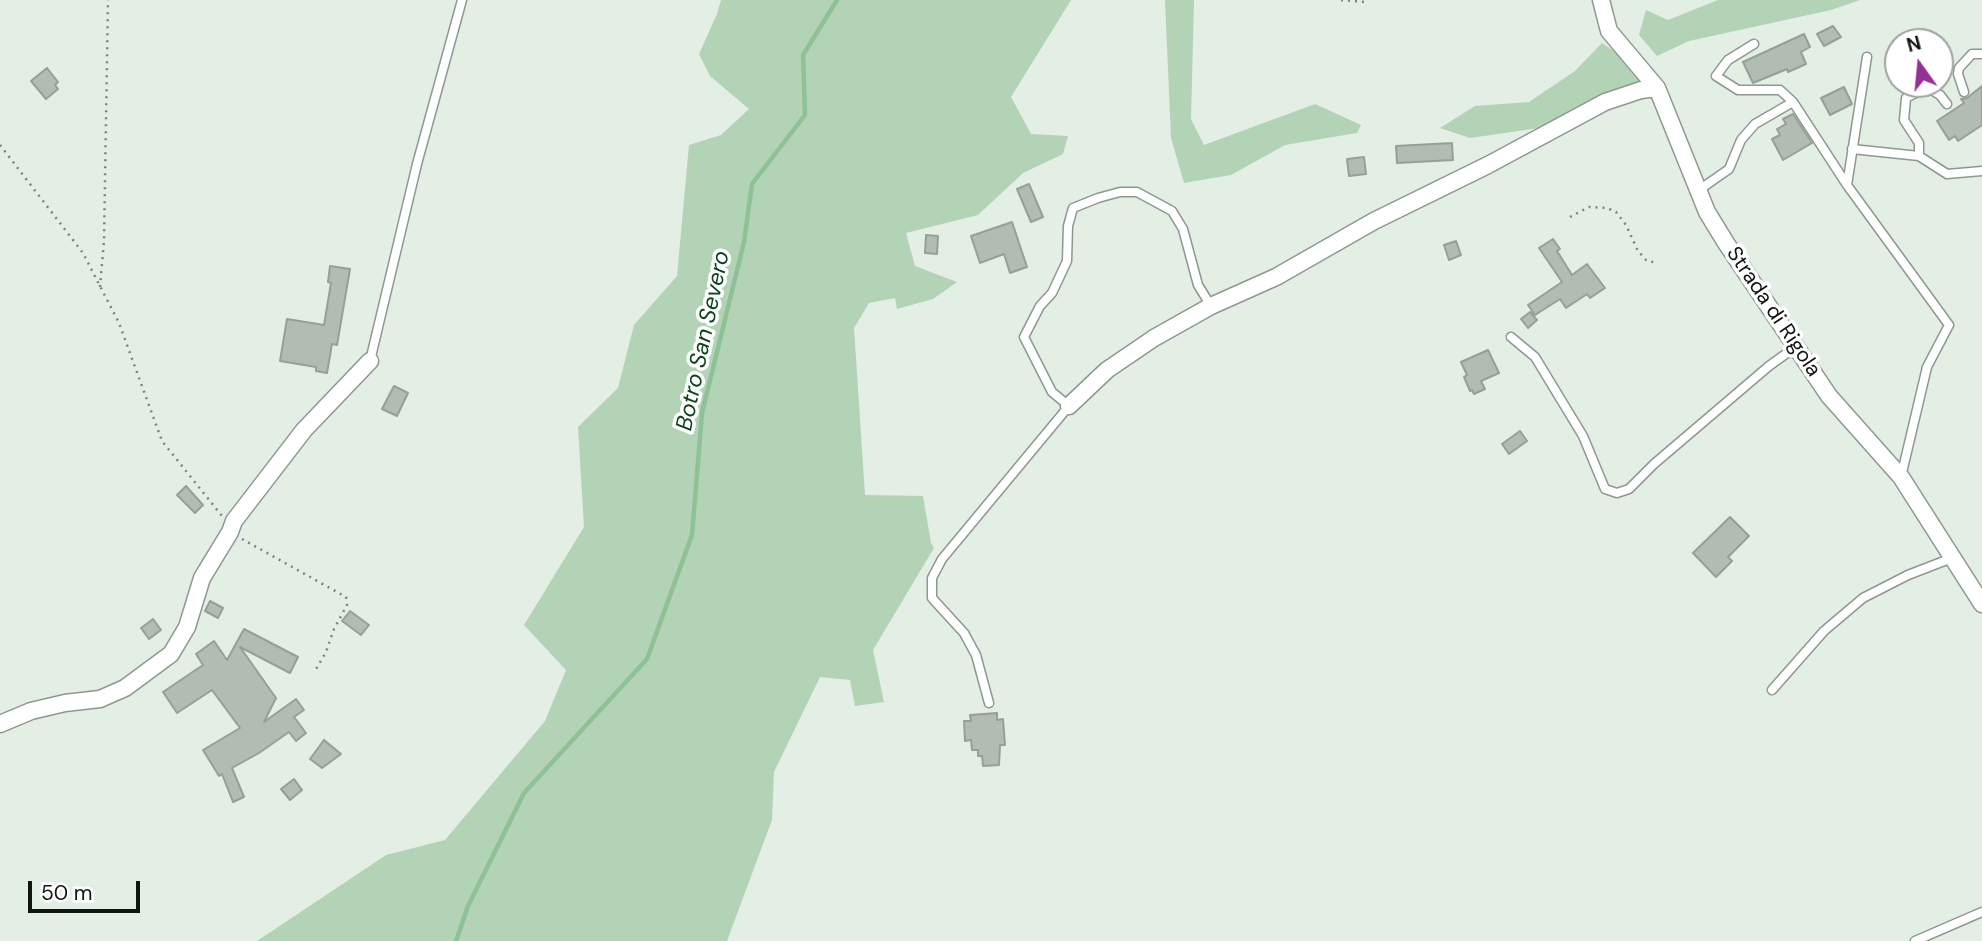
<!DOCTYPE html>
<style>
body{margin:0}
#map{position:relative;width:1982px;height:941px;overflow:hidden;background:#e3eee4;font-family:"DM Sans",sans-serif}
canvas{display:block}
.north{position:absolute;left:1884px;top:28px;width:70px;height:70px;box-sizing:border-box;background:#fff;border:2px solid #a0a1a0;border-radius:50%;rotate:345deg;font-size:19px;font-weight:700;line-height:28px;text-align:center;color:#111512}
.north::after{content:'';display:block;margin:auto;width:24px;height:32px;background:#963094;clip-path:polygon(50% 0,100% 100%,50% 72%,0 100%)}
.scale{position:absolute;left:28px;top:881px;width:112px;height:32px;box-sizing:border-box;border:4px solid #111512;border-top:0;padding-left:9px;font-size:21px;line-height:24px;white-space:nowrap;color:#111512;-webkit-text-stroke:5px #fff;paint-order:stroke}
</style>
<div id="map">
<canvas width="1982" height="941"></canvas>
<div class="north">N</div>
<div class="scale">50 m</div>
</div>
<script>
const ctx = document.querySelector('canvas').getContext('2d');
ctx.lineJoin = 'round';
function fillPath(path, color) {
  ctx.fillStyle = color;
  ctx.fill(path, 'evenodd');
}
function poly(rows) {
  const path = new Path2D();
  for (const r of rows) {
    path.moveTo(r[0], r[1]);
    for (let i = 2; i < r.length; i += 2) path.lineTo(r[i], r[i + 1]);
  }
  return path;
}
function stroke(path, color, width, dash) {
  ctx.strokeStyle = color;
  ctx.lineWidth = width;
  ctx.lineCap = dash ? 'butt' : 'round';
  ctx.setLineDash(dash || []);
  ctx.stroke(path);
}
function label(font, color, halo, rows, align = 'center') {
  ctx.font = font + ' "DM Sans",sans-serif';
  ctx.lineWidth = 7;
  ctx.setLineDash([]);
  ctx.textBaseline = 'middle';
  ctx.strokeStyle = halo;
  ctx.fillStyle = color;
  for (const [text, x, y, turn = 0] of rows) {
    ctx.save();
    ctx.translate(x, y);
    ctx.rotate((+turn || 0) * Math.PI / 180);
    ctx.textAlign = isNaN(turn) ? turn : align;
    if (halo) ctx.strokeText(text, 0, 0);
    ctx.fillText(text, 0, 0);
    ctx.restore();
  }
}
fillPath(poly([
 [721,0,1071,0,1011,97,1031,134,1068,136,1063,154,1023,173,978,215,906,233,915,266,957,282,933,299,897,309,895,298,869,303,854,328,865,495,923,496,931,543,934,548,873,650,884,702,855,706,850,680,820,677,774,772,772,820,727,941,257,941,386,855,445,840,545,721,566,670,524,625,584,527,578,427,618,388,634,325,677,276,689,145,721,135,749,109,710,76,699,54,717,14],
 [1165,0,1194,0,1191,119,1204,145,1315,104,1361,125,1357,133,1285,145,1231,175,1184,183,1171,138],
 [1718,0,1860,0,1831,10,1689,41,1657,56,1639,35,1646,10,1668,20],
 [1602,43,1630,62,1646,85,1546,127,1470,138,1440,128,1475,106,1529,102,1575,71]
]), '#b3d3b7');
stroke(poly([
 [456,941,468,906,524,793,647,659,692,535,702,413,744,242,752,184,805,115,803,55,837,0]
]), '#8fc196', 4.5);
const building = poly([
 [1833,26,1841,37,1824,46,1817,34,1833,26],
 [1804,34,1810,47,1801,52,1806,64,1788,72,1787,69,1753,83,1743,62,1804,34],
 [47,68,58,82,55,85,58,89,46,99,31,81,47,68],
 [1982,86,1982,125,1958,141,1955,136,1949,140,1937,121,1964,103,1961,99,1967,98,1982,86],
 [1844,87,1852,104,1830,115,1821,98,1844,87],
 [1793,114,1812,143,1783,160,1772,139,1780,135,1777,129,1786,124,1783,119,1793,114],
 [1452,143,1453,160,1397,163,1396,146,1452,143],
 [1364,157,1366,174,1349,176,1347,159,1364,157],
 [1029,184,1043,217,1031,222,1017,189,1029,184],
 [1012,222,1027,267,1010,273,1004,254,980,263,971,236,1012,222],
 [926,235,938,236,937,254,925,253,926,235],
 [1553,239,1560,249,1557,251,1572,275,1587,264,1605,288,1590,298,1587,294,1566,308,1560,299,1535,315,1528,305,1562,282,1539,248,1553,239],
 [1456,241,1461,255,1449,260,1444,245,1456,241],
 [330,266,350,269,337,345,332,344,327,373,316,371,316,367,280,361,287,319,324,325,331,283,328,282,330,266],
 [1530,312,1537,320,1528,328,1521,319,1530,312],
 [1488,350,1499,373,1481,381,1485,389,1474,394,1472,390,1470,391,1464,377,1467,375,1461,362,1488,350],
 [394,386,408,393,397,416,382,409,394,386],
 [1520,431,1527,441,1509,454,1502,444,1520,431],
 [186,486,203,505,195,513,177,495,186,486],
 [1730,517,1749,536,1728,557,1732,561,1716,577,1693,553,1730,517],
 [210,601,223,608,218,618,205,611,210,601],
 [350,611,369,625,361,635,342,621,350,611],
 [153,619,161,630,149,639,141,628,153,619],
 [244,629,298,657,290,673,240,647,276,698,264,722,296,699,304,710,294,717,306,733,296,741,289,732,259,753,232,768,244,797,233,802,222,774,219,776,203,750,240,728,212,690,177,713,163,692,203,665,196,654,214,641,227,660,244,629],
 [997,713,997,720,1003,719,1005,745,1000,745,999,765,983,766,982,756,978,756,978,750,972,750,971,740,965,741,964,721,971,721,970,715,997,713],
 [324,740,341,754,322,768,310,759,324,740],
 [294,779,302,790,290,800,281,789,294,779]
]);
fillPath(building, '#b1bcb2');
stroke(building, '#95a096', 2);
const service = poly([
 [1754,44,1728,60,1716,76,1738,90,1780,90,1793,102,1847,185],
 [1867,57,1847,185,1949,325,1927,367,1901,477],
 [1964,92,1958,74,1959,68,1972,54,1982,54],
 [1947,104,1940,95,1927,87,1906,98,1904,120,1919,143,1919,156,1947,174,1982,171],
 [1852,149,1919,156],
 [1699,190,1729,169,1741,140,1755,124,1793,102],
 [1511,337,1535,357,1583,436,1605,489,1617,493,1629,489,1654,464,1769,366,1787,353,1800,352],
 [370,361,417,164,462,0],
 [1772,690,1824,631,1863,598,1908,575,1952,558],
 [989,703,976,655,964,633,932,598,932,578,942,559,1069,406,1052,392,1024,337,1040,306,1052,293,1067,261,1068,226,1073,208,1098,198,1120,192,1137,192,1172,211,1183,229,1198,285,1211,306],
 [1915,941,1982,912]
]);
const minor = poly([
 [1601,0,1609,31,1657,88,1707,212,1726,243,1829,396,1901,477,1982,604],
 [1069,406,1107,370,1154,338,1211,306,1276,277,1374,221,1488,165,1605,102,1641,90,1657,88],
 [0,724,31,711,65,703,100,699,125,688,171,654,187,627,202,578,230,532,234,521,304,430,370,361]
]);
stroke(service, '#8e988f', 11);
stroke(minor, '#8e988f', 19);
stroke(poly([
 [1341,0,1365,2,1366,0],
 [0,145,83,253,119,323,162,441,222,516],
 [1570,217,1589,207,1607,208,1616,212,1626,225,1638,251,1646,260,1656,263],
 [100,287,104,241,108,0],
 [242,539,346,597,347,605,334,629,326,652,316,669]
]), '#7c847d', 2.5, [2, 5]);
stroke(service, '#fff', 8);
stroke(minor, '#fff', 16);
label('21px', '#111512', '#fff', [
 ["Strada di Rigola",1773,312,56]
]);
label('italic 23px', '#0c441c', '#fff', [
 ["Botro San Severo",704,341,-78]
]);
</script>
